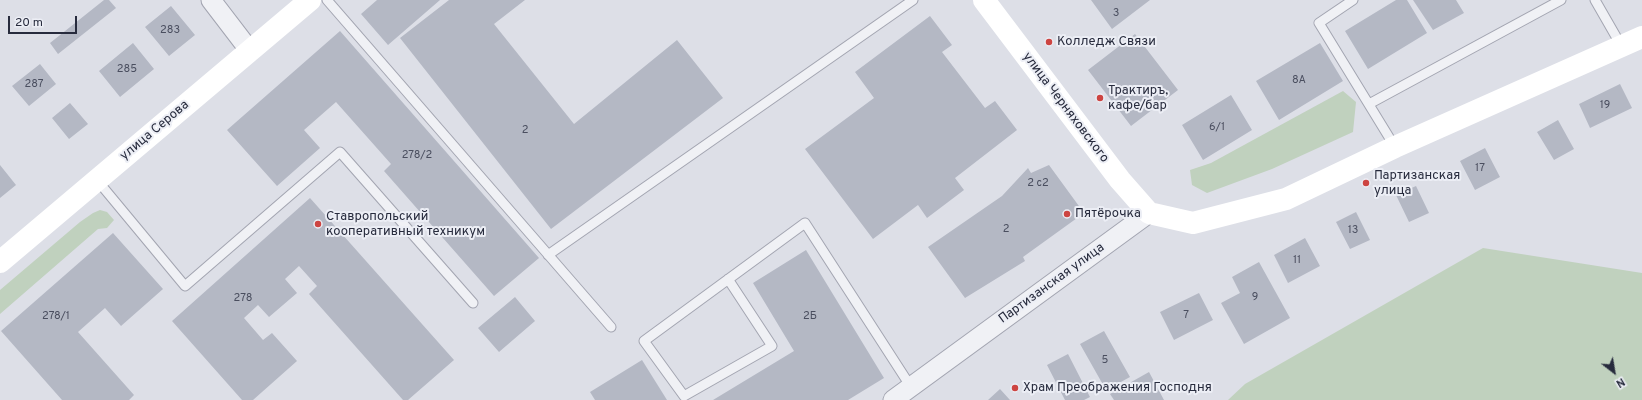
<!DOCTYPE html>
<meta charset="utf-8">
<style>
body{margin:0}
#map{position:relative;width:1642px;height:400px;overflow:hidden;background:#dddfe7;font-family:Overpass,sans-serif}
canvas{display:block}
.north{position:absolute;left:1594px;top:352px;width:40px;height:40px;-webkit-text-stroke:3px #eceef5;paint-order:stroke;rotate:149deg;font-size:11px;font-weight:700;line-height:16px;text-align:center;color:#272b3d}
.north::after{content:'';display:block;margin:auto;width:14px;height:18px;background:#272b3d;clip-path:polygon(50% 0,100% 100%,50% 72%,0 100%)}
.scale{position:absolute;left:8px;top:16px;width:69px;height:18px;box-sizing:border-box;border:2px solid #272b3d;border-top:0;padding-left:5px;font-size:12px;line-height:14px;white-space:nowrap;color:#272b3d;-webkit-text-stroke:3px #eceef5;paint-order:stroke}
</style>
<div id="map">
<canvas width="1642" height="400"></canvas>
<div class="north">N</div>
<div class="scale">20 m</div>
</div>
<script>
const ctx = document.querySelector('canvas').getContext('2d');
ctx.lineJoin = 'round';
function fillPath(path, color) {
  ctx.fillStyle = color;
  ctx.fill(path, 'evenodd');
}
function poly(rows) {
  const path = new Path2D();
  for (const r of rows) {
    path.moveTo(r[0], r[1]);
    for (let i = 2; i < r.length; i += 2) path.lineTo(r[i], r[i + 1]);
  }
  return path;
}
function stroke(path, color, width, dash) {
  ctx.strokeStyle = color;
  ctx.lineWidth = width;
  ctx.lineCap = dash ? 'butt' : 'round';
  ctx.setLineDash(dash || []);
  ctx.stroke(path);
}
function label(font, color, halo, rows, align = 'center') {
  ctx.font = font + ' Overpass,sans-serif';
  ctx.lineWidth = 4;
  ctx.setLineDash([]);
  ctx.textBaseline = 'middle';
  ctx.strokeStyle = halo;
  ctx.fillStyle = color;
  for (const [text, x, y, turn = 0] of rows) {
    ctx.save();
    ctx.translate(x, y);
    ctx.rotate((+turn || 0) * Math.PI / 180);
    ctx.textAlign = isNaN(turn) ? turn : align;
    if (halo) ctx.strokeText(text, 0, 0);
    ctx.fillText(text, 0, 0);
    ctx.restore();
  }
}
fillPath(poly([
 [1343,91,1356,102,1353,132,1272,169,1207,193,1192,185,1190,170,1211,163],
 [100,210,107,212,114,220,107,228,98,229,0,314,0,290,80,222,93,213],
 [1483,248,1642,273,1642,400,1228,400,1245,384]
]), '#c0d1be');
fillPath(poly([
 [104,0,109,0,116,8,58,54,50,43],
 [377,0,440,0,388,45,361,14],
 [449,0,525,0,494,24,574,124,677,40,723,98,551,229,400,38],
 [1091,0,1150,0,1112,29],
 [1396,0,1407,0,1427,33,1368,69,1345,31],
 [1413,0,1456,0,1464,13,1433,30],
 [171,6,195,35,169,56,145,27],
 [930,16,952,45,942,52,985,108,995,101,1017,130,955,178,964,190,927,218,918,205,873,239,805,149,874,98,855,72],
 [340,31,539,258,494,296,384,171,391,164,336,102,304,130,320,148,277,186,227,130],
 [1135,34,1178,90,1131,126,1088,70],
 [133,43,154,69,120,97,99,71],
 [1320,43,1343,81,1279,120,1256,81],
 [40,64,56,84,29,106,12,86],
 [1620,84,1632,108,1590,128,1579,104],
 [1231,95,1252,130,1203,160,1182,125],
 [70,103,88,124,69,139,52,118],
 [1558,120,1574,149,1554,160,1537,132],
 [1485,148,1500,177,1475,190,1460,161],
 [0,165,16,185,0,198],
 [1049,165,1084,213,1023,257,1025,261,965,298,928,247,1002,196,1028,168,1031,173],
 [1416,186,1429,213,1409,222,1396,195],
 [310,198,454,360,408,400,403,400,309,294,317,286,299,266,285,279,297,293,269,317,258,305,244,318,263,340,272,333,297,361,253,400,242,400,172,321],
 [1356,212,1370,240,1350,249,1336,222],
 [113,233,163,289,121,326,105,308,78,332,134,395,129,400,62,400,1,331],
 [1305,238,1320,266,1288,283,1274,255],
 [806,250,884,378,848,400,713,400,794,351,753,283],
 [1259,262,1290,318,1244,344,1221,303,1240,293,1232,277],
 [1199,293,1213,320,1174,340,1160,312],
 [515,297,535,321,499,352,478,328],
 [1104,331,1130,377,1106,390,1080,344],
 [1068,354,1090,397,1084,400,1065,400,1047,365],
 [642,360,667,400,595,400,590,392],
 [1149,372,1164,400,1114,400,1110,394],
 [1000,389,1010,400,988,400]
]), '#b4b8c4');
const service = poly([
 [327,0,611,327],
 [1353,0,1319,23,1395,147],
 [1595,0,1622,47],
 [1369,104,1561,0],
 [97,180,185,286,340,152,473,303],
 [548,255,913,0],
 [728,279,772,346,684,396,644,341,805,223,911,387]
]);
const minor = poly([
 [211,0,250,51],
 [893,400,1149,213]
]);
stroke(service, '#a3a5b1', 11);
stroke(minor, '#a3a5b1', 21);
stroke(service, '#f0f1f5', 9);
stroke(minor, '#f0f1f5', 19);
stroke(poly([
 [984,0,1120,180,1149,213,1193,223,1286,199,1395,147,1642,37],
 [0,262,310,0]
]), '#fff', 22);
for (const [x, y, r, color] of [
 [1049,42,4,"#cd4441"],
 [1100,98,4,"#cd4441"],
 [1366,183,4,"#cd4441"],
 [1067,214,4,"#cd4441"],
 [318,224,4,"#cd4441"],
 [1015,388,4,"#cd4441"]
]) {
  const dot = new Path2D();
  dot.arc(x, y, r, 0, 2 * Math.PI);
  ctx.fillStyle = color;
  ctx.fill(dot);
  stroke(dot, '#eceef5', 1.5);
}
label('11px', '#4a4e5f', null, [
 ["3",1116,14],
 ["283",170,31],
 ["285",127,70],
 ["8А",1299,81],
 ["287",34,85],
 ["19",1605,106],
 ["6/1",1217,128],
 ["2",525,131],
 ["278/2",417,156],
 ["17",1480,169],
 ["2 с2",1038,184],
 ["2",1006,230],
 ["13",1353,231],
 ["11",1297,261],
 ["9",1255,298],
 ["278",243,299],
 ["7",1186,316],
 ["278/1",56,317],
 ["2Б",810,317],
 ["5",1105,361]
]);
label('13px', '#272b3d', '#eceef5', [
 ["Колледж Связи",1057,42],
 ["Трактиръ,",1108,91],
 ["кафе/бар",1108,106],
 ["Партизанская",1374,176],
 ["улица",1374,191],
 ["Пятёрочка",1075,214],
 ["Ставропольский",326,217],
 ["кооперативный техникум",326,232],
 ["Храм Преображения Господня",1023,388]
], 'left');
label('13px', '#272b3d', '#eceef5', [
 ["улица Черняховского",1065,108,53],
 ["улица Серова",155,131,-40],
 ["Партизанская улица",1052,284,-36]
]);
</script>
